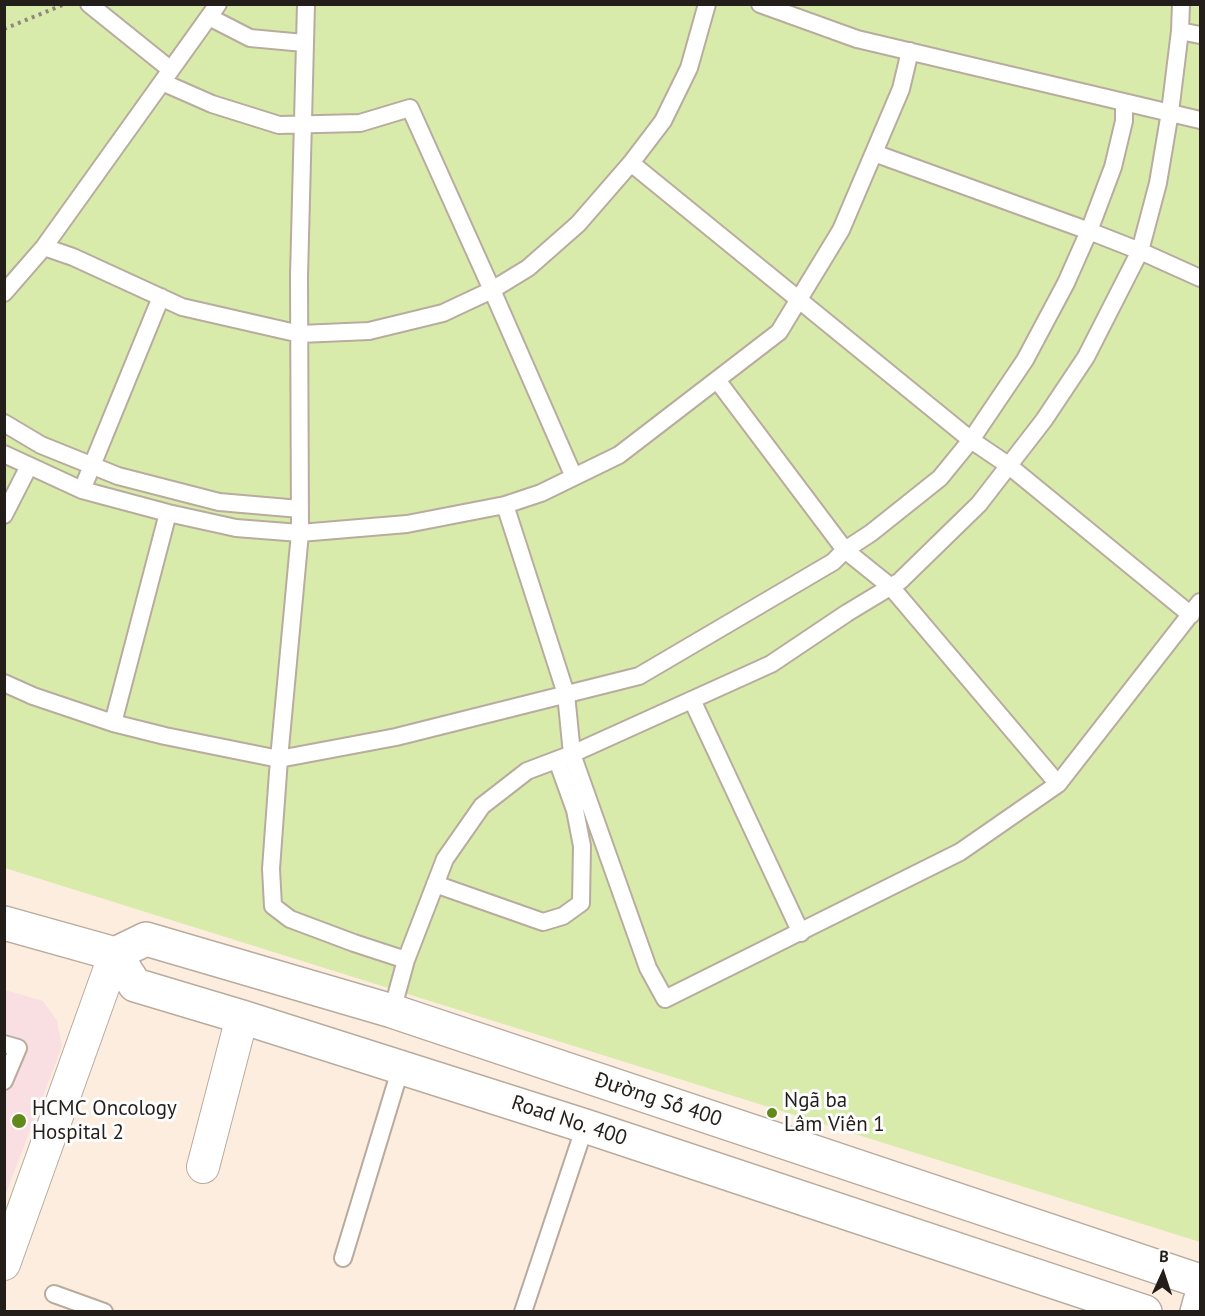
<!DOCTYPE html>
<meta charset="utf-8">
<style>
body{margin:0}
#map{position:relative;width:1205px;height:1316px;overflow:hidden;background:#fceddf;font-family:"PT Sans",sans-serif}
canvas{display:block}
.frame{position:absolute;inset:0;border:6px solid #231e19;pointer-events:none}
.north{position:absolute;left:1133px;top:1244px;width:60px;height:60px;-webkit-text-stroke:4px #fdfdfd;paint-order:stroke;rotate:3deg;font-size:16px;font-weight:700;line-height:24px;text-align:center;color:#231e19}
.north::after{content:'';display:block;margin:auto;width:21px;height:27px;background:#231e19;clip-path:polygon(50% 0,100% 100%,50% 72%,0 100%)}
</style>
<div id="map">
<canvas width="1205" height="1316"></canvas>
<div class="frame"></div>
<div class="north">B</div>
</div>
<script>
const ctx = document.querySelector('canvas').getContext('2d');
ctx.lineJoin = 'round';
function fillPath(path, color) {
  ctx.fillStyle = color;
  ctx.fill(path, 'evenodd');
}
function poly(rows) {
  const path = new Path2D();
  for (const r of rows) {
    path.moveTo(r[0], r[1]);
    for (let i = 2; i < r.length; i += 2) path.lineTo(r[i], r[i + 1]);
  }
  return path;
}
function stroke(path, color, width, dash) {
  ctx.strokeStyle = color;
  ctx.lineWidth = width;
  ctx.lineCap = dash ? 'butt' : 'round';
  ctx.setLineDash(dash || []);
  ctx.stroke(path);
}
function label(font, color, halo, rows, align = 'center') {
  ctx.font = font + ' "PT Sans",sans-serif';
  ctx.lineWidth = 6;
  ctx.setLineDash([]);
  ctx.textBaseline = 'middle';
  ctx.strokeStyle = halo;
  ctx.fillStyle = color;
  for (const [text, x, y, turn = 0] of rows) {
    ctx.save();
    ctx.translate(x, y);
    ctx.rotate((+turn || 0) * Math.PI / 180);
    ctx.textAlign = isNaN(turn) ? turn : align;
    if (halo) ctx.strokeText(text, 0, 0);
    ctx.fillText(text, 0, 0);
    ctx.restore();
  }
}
fillPath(poly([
 [5,990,43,1001,57,1021,62,1046,5,1196]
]), '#f9dee2');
fillPath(poly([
 [5,5,1200,5,1200,1242,5,868]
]), '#d8ebaa');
const lane = poly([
 [89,4,171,70],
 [306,4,299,276,300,533,279,759,271,869,273,906,290,919,354,943,406,960],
 [760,4,857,39,1200,120],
 [209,17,250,38,304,43],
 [1180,31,1200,35],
 [162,82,212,104,279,125,360,123,410,108,492,290,574,477],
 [874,153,1089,231,1140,251,1200,278],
 [631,163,971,440,1008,465,1191,615],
 [44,247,73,257,182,307,300,334,369,331,443,313,492,290,528,268,578,224,631,163,663,121,689,68,707,4],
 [4,293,44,247,218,4],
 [717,380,845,550,891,587,1058,784],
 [4,423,41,445,118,476,219,502,300,509],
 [4,454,82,490,168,513,236,528,300,533,407,524,505,505,541,493,619,455,779,332,841,230,901,89,910,51],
 [82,490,161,297],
 [505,505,566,694,572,754,648,968,665,999,960,852,1058,784,1200,602],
 [4,515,29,466],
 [4,683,33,696,113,723,165,736,279,759,396,737,639,676,833,562,845,550,871,533,940,478,971,440,1025,360,1066,283,1089,231,1113,167,1124,121,1124,102],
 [692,700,801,933],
 [113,723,168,513],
 [435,884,543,922,563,916,581,903,582,846,575,810,557,760],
 [392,1011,406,960,445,859,482,806,527,771,572,754,771,664,847,613,900,581,979,504,1044,420,1086,357,1140,251,1158,183,1170,112,1180,31,1181,4],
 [4,1044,18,1048,4,1081],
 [343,1258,401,1067],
 [54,1294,104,1312],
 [523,1312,585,1126]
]);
const street = poly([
 [203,1167,242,1017],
 [4,1264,115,954]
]);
const secondary = poly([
 [4,923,115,954,135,985,242,1017,585,1126,1145,1312],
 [115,954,146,939,392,1011,1200,1281],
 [1197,1312,1200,1301]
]);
stroke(lane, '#b9ab9e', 20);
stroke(street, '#b9ab9e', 34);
stroke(secondary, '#b9ab9e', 36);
stroke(poly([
 [4,29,65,4]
]), '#92877e', 4, [3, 4.5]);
stroke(lane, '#fff', 16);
stroke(street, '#fff', 32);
stroke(secondary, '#fff', 33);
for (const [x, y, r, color] of [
 [772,1113,6,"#608a19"],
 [19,1121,8,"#608a19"]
]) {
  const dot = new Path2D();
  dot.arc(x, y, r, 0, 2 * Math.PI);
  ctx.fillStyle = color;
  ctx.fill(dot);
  stroke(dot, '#fdfdfd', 2);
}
label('21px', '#231e19', '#fdfdfd', [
 ["Đường Số 400",658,1100,18],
 ["Road No. 400",569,1121,18]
]);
label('21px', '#231e19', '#fdfdfd', [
 ["Ngã ba",784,1101],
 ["Lâm Viên 1",784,1125],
 ["HCMC Oncology",32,1109],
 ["Hospital 2",32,1133]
], 'left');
</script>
